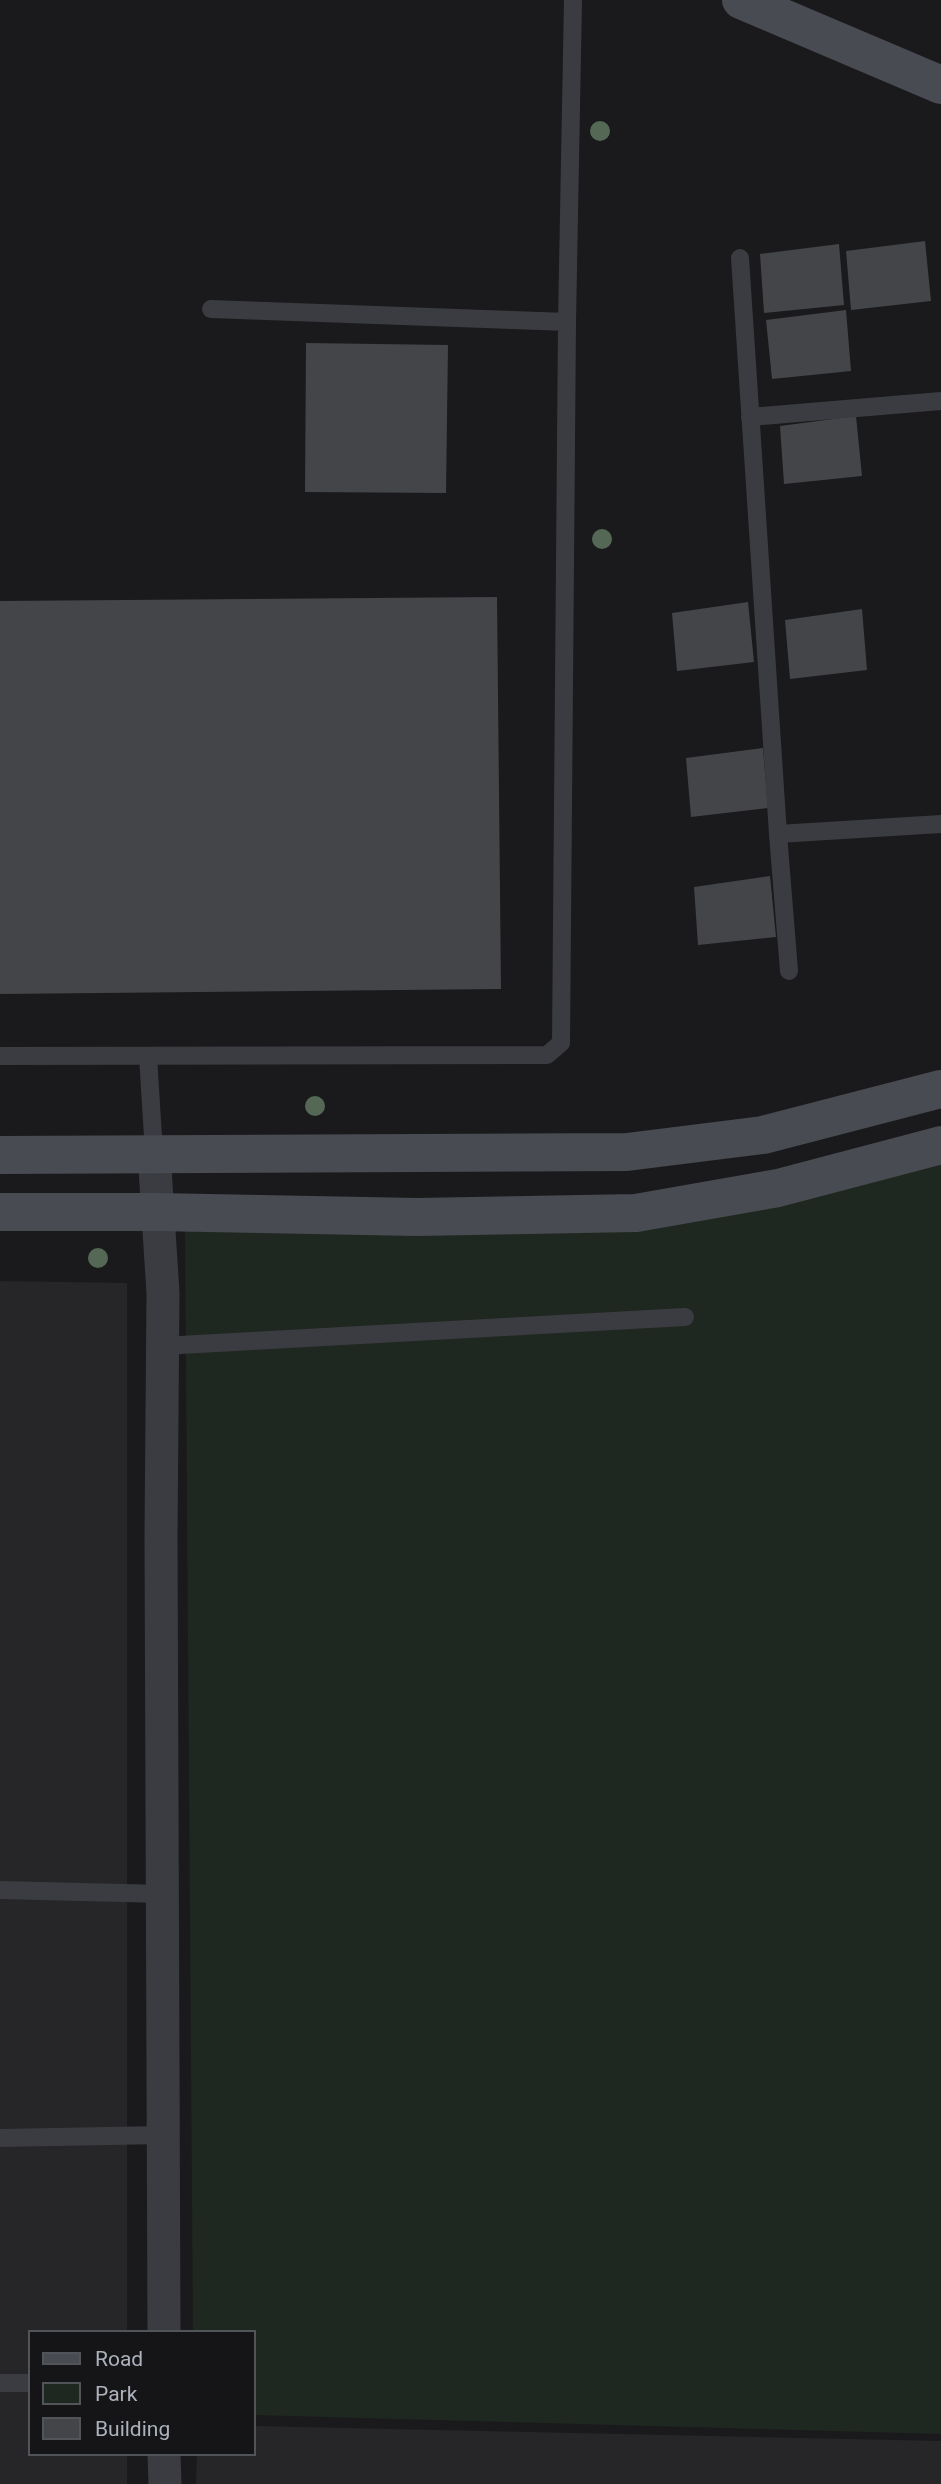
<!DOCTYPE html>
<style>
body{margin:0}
#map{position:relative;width:941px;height:2484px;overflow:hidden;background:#1a1a1c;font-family:Roboto,sans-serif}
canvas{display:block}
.legend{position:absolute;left:28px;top:2330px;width:228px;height:126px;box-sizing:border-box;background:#151517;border:2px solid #515459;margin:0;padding:9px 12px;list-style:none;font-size:21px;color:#acb2bc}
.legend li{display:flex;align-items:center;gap:14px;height:35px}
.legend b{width:35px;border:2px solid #515459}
</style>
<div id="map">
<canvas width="941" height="2484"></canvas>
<ul class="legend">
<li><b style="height:9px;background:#494b52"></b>Road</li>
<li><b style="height:19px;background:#1f2820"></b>Park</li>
<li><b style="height:19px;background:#444549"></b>Building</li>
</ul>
</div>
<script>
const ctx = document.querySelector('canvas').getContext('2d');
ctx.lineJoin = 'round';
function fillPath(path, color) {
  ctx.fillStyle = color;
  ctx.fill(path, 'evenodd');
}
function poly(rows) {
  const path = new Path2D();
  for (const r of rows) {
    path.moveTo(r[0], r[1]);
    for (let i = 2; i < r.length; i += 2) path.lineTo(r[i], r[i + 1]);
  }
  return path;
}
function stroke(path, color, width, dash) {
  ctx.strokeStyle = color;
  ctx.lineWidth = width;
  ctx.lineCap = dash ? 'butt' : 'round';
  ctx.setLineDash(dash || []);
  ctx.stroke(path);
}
fillPath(poly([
 [0,1281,127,1283,127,2332,30,2332,30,2454,127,2454,127,2484,0,2484],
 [254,2426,941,2441,941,2484,196,2484,197,2454,254,2454]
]), '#262629');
fillPath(poly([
 [941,1163,941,2434,254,2415,254,2332,193,2332,185,1227,649,1230]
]), '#1f2820');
fillPath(poly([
 [925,241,931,301,851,310,846,251],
 [839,244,844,305,764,313,760,254],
 [846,310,851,371,772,379,766,320],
 [306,343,448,345,446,493,305,492],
 [856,416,862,476,784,484,780,426],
 [497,597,501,989,0,994,0,601],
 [748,602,754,662,677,671,672,613],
 [862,609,867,670,790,679,785,620],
 [763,748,768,808,691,817,686,758],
 [770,876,776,937,698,945,694,887]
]), '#444549');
stroke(poly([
 [740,258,778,834,941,824],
 [211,309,567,322],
 [750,417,941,401],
 [778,834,789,971],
 [0,1056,547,1055,561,1043,567,322,573,0],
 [148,1056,154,1153],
 [162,1346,685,1317],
 [0,1890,163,1894],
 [0,2138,163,2135],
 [0,2383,30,2383]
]), '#3b3c41', 18);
stroke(poly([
 [154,1153,163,1293,161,1536,164,2332],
 [164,2454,165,2484]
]), '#3b3c41', 33);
stroke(poly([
 [741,0,941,85],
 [0,1155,627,1152,763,1135,941,1089],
 [0,1212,156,1212,417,1217,636,1213,778,1188,941,1145]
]), '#494b52', 38);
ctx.fillStyle = '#546855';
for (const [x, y] of [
 [600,131],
 [602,539],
 [315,1106],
 [98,1258]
]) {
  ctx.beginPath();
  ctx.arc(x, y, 10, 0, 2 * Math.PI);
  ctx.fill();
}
</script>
